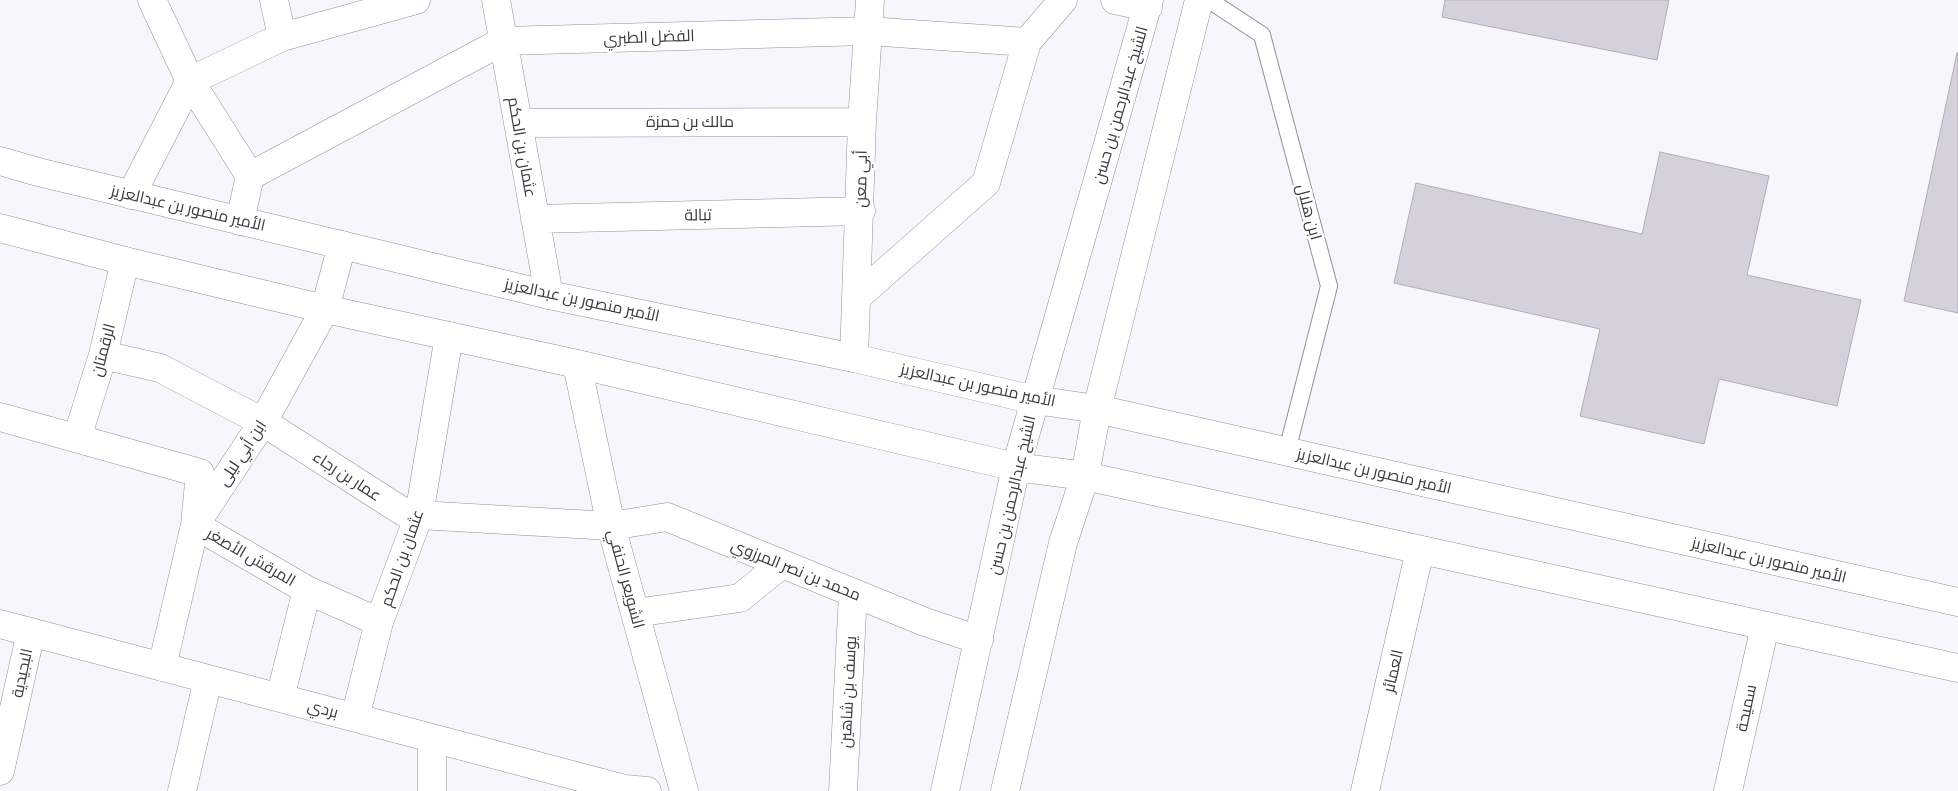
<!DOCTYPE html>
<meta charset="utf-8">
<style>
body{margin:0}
canvas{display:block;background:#f8f6fd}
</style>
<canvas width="1958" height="791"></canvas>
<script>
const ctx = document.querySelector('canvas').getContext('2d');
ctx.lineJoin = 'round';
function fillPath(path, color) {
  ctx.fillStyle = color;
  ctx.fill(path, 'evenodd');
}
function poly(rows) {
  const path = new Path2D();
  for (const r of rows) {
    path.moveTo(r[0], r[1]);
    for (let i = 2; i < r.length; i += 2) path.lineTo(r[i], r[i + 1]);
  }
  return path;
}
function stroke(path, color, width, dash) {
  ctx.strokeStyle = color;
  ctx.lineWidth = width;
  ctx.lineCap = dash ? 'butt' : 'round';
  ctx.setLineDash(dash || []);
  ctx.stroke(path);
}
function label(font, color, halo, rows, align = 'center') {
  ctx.font = font + ' Barlow,Cairo,sans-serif';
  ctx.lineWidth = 5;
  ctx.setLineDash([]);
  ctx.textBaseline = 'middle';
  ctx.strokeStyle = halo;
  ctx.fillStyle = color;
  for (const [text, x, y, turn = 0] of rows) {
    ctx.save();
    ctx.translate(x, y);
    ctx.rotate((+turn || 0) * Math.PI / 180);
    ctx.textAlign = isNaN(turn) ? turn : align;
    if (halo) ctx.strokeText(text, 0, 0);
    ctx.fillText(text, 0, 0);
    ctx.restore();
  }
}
const building = poly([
 [1445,0,1669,0,1657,60,1442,17,1445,0],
 [1957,53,1958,53,1958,313,1904,301,1957,53],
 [1660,152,1769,176,1747,275,1861,300,1837,406,1719,379,1704,444,1580,416,1600,329,1394,283,1416,183,1642,234,1660,152]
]);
fillPath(building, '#d4d0dc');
stroke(building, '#b0adb8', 1);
const service = poly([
 [1209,0,1262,35,1329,286,1287,451]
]);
const minor = poly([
 [274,0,282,37],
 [496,0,549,295],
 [1115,0,1148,7],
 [518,123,862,122],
 [250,176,503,41,868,31,1027,42,1063,0],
 [131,195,190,81,152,0],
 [535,219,861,211],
 [240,221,250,176,190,81,282,37,416,0],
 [856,298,986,183,1027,42],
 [103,355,160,368,263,422,402,511,419,515,611,526,667,517,925,622,979,640],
 [854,358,862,122,870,0],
 [577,364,611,526,684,791],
 [0,417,200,473,195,525,307,590,379,622],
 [77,438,103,355,125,261],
 [635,613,740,598,782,564],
 [0,624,625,789,647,791],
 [162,667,195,525,263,422,325,309,342,245],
 [280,698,307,590],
 [355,718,379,622,419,515,449,336],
 [0,771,31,632],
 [182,791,208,679],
 [432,791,432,738],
 [843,791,853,593],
 [1365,791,1420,550],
 [1728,791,1765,626]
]);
const tertiary = poly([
 [0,161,38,172,549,295,854,358,1035,400,1097,409,1958,602],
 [0,228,125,261,325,309,577,364,1016,467,1085,476,1958,668],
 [945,791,1016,467,1149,0],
 [1005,791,1063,543,1085,476,1097,409,1199,0]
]);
stroke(service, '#938f9a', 18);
stroke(minor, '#938f9a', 29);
stroke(tertiary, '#938f9a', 29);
stroke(service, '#fff', 16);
stroke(minor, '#fff', 28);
stroke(tertiary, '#fff', 28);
label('16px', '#3a393d', '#fff', [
 ["الفضل الطبري",649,37,-2],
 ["الشيخ عبدالرحمن بن حسن",1120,105,-74],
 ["مالك بن حمزة",690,122],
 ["عثمان بن الحكم",522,147,80],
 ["أبي معن",861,179,-89],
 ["الأمير منصور بن عبدالعزيز",188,208,13],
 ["ابن هلال",1309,212,75],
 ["تبالة",698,215,-1],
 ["الأمير منصور بن عبدالعزيز",582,300,12],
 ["الرقمتان",103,350,-75],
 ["الأمير منصور بن عبدالعزيز",978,385,12],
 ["ابن أبي ليلى",242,453,-57],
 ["الأمير منصور بن عبدالعزيز",1374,471,13],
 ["عمار بن رجاء",347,476,33],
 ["الشيخ عبدالرحمن بن حسن",1012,495,-77],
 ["المرقش الأصغر",251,557,30],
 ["عثمان بن الحكم",402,558,-71],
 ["الأمير منصور بن عبدالعزيز",1769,560,13],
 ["محمد بن نصر المرزوي",796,570,22],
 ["الشويعر الحنفي",626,579,75],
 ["العمائر",1393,671,-77],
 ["البجيدية",22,673,-78],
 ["يوسف بن شاهين",848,692,-87],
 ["سميحة",1746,708,-78],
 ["بردي",323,709,15]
]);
</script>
